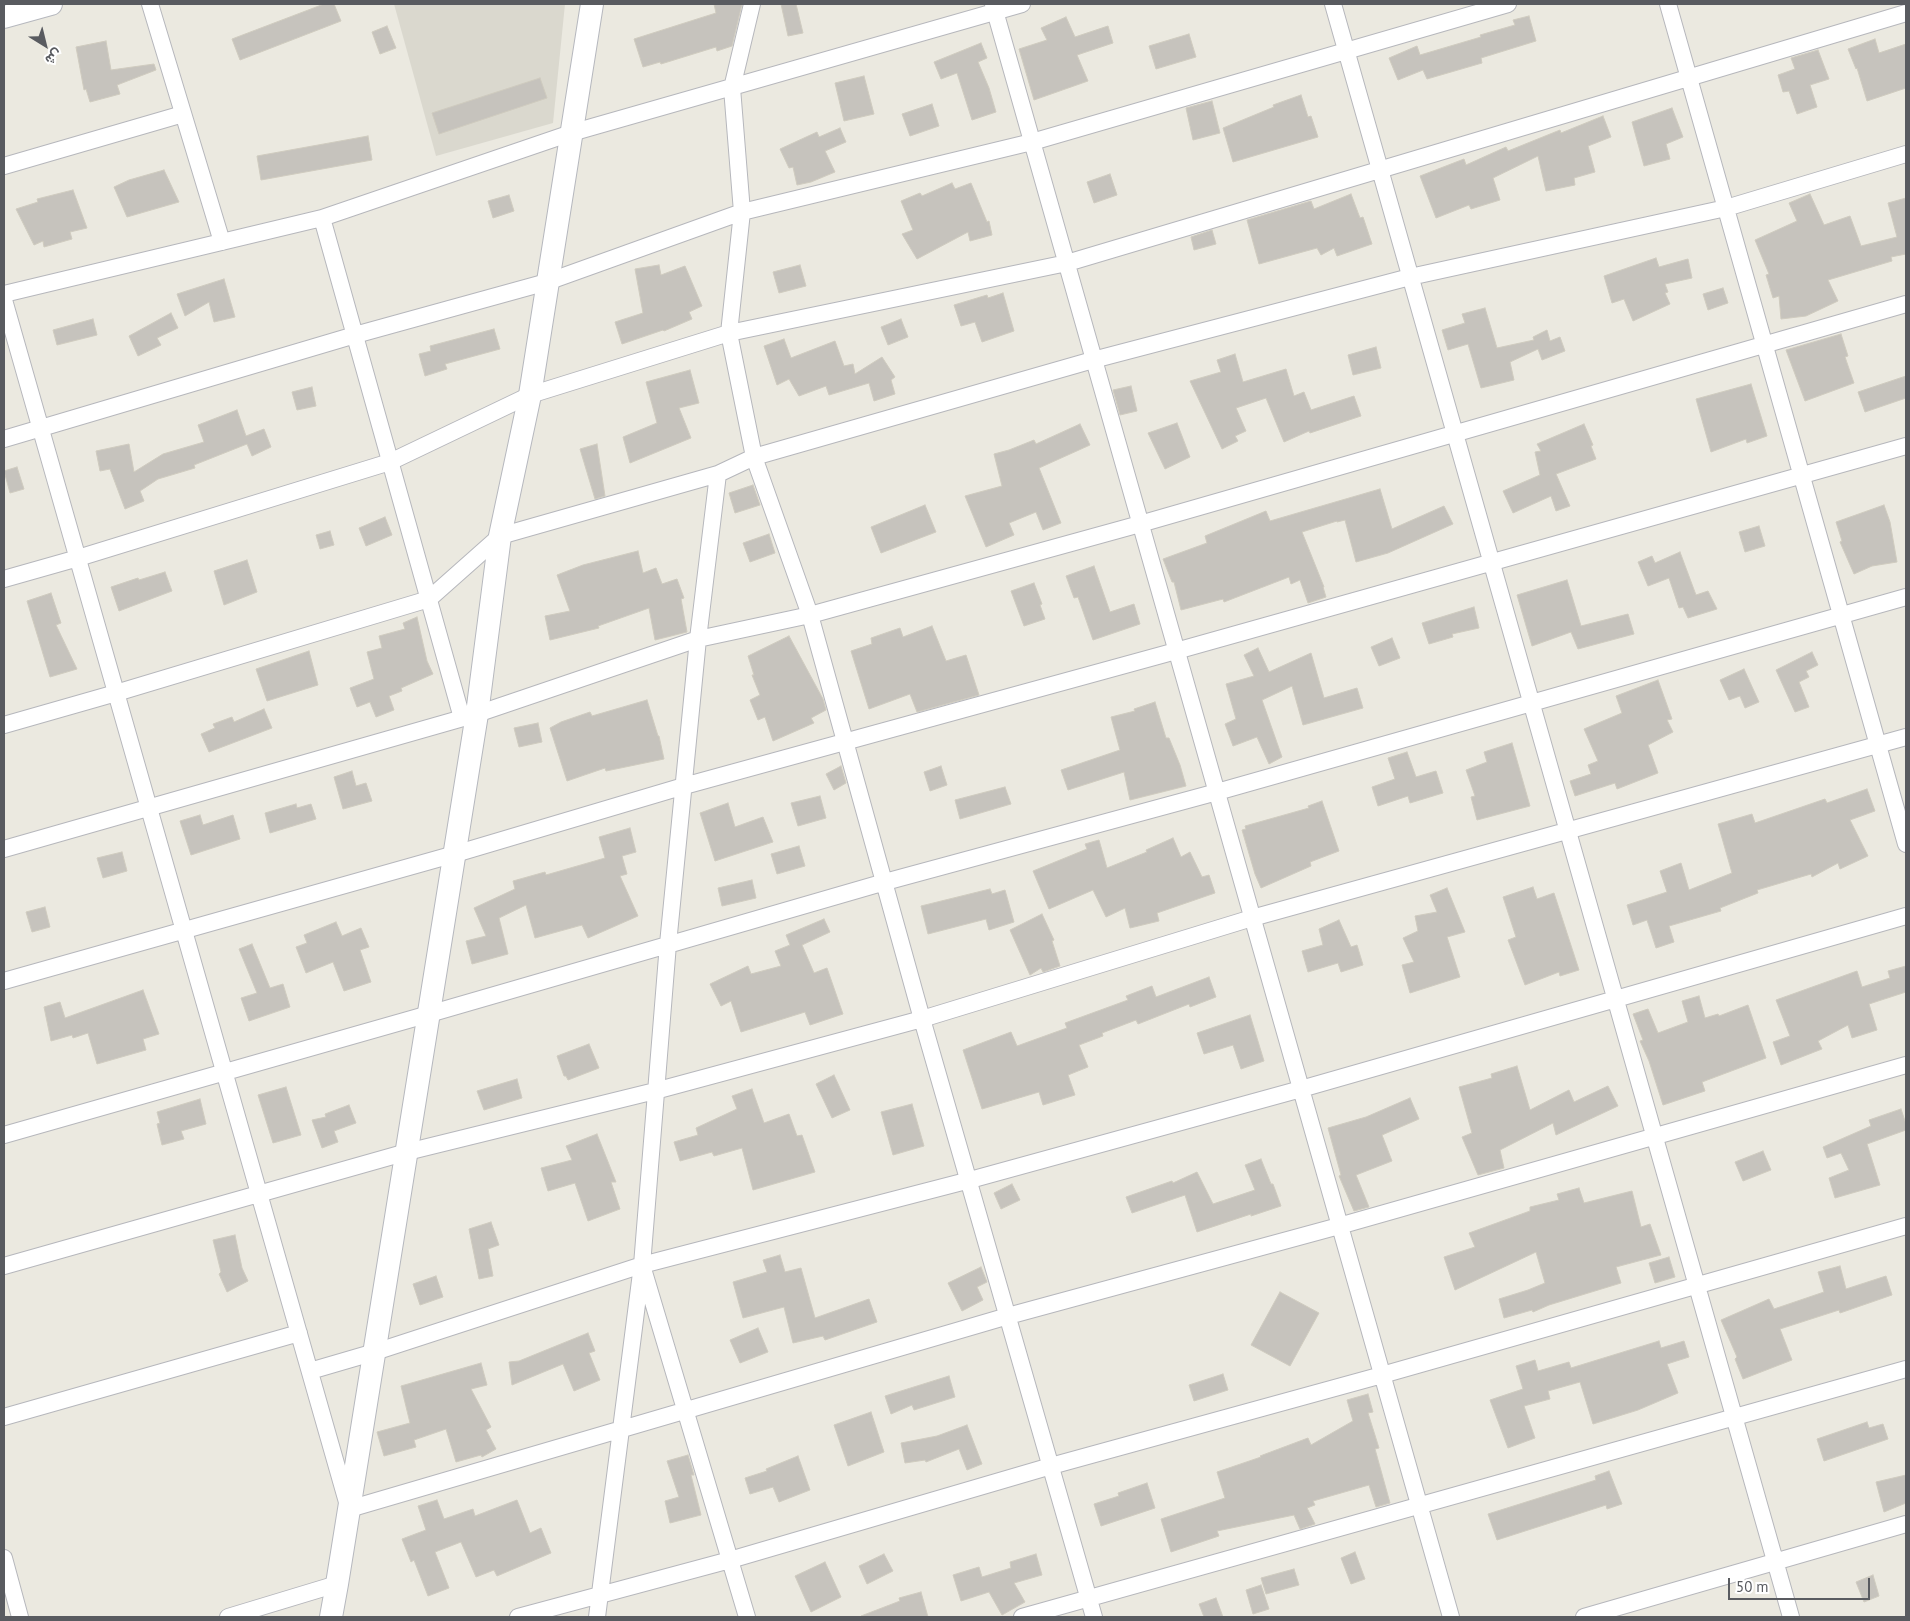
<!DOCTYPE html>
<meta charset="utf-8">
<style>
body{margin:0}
#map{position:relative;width:1910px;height:1621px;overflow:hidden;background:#ebe9e0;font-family:"PT Sans",Vazirmatn,sans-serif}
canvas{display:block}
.frame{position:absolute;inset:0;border:5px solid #595b60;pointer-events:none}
.north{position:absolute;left:20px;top:20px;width:50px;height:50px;-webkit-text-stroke:4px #fff;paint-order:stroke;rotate:144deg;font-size:14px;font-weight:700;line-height:20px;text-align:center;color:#595b60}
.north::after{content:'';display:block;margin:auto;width:18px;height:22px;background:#595b60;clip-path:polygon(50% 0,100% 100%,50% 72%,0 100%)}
.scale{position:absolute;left:1728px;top:1578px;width:142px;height:22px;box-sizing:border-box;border:2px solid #595b60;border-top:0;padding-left:6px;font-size:15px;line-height:18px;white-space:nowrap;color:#595b60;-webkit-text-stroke:4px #fff;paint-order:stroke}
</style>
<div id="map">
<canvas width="1910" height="1621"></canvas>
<div class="frame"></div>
<div class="north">ش</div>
<div class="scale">50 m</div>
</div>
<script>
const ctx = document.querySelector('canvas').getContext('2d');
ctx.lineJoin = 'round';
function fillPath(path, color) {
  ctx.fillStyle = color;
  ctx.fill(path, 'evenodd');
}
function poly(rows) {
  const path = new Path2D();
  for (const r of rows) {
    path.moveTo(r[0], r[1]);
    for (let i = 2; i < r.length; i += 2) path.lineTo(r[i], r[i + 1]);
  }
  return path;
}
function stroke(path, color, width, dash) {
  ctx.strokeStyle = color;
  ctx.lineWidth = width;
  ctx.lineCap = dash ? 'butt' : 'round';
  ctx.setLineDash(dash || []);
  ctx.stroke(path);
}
fillPath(poly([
 [394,4,565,4,553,123,436,156]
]), '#dad8ce');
const building = poly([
 [324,4,334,4,341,21,240,60,232,39,324,4],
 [714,4,742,4,732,46,717,51,716,47,661,64,660,62,643,67,634,39,716,13,714,4],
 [781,4,796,4,803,33,788,36,781,4],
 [1529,16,1536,41,1481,58,1482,63,1427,79,1423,70,1398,80,1389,58,1417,46,1420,55,1481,37,1480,35,1515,25,1513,20,1529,16],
 [1066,17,1075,37,1108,26,1113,43,1077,55,1088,81,1034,100,1019,49,1047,40,1041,28,1066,17],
 [387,26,396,48,380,54,372,32,387,26],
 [1189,34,1196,57,1156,69,1149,46,1189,34],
 [1875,39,1879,53,1906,44,1906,88,1867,101,1857,68,1856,69,1848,49,1875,39],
 [106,41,111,70,154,64,156,70,117,85,120,94,90,102,86,89,84,90,76,47,106,41],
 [981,43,987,58,978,62,989,88,996,112,972,120,957,73,941,79,934,62,981,43],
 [1818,50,1829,79,1810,85,1817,107,1797,114,1789,91,1783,92,1778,75,1795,69,1791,58,1818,50],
 [864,76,874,114,844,121,835,83,864,76],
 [540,78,547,98,439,134,432,113,540,78],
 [1301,95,1308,117,1311,116,1318,137,1233,162,1223,128,1274,107,1273,105,1301,95],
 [1212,101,1220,133,1193,140,1186,108,1212,101],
 [932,104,939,126,910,136,902,114,932,104],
 [1672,108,1683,137,1666,144,1670,159,1644,166,1632,122,1672,108],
 [1603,116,1611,137,1588,146,1595,172,1574,178,1575,185,1546,191,1538,156,1493,178,1500,200,1471,209,1469,205,1436,218,1420,176,1464,159,1466,165,1506,147,1508,151,1560,130,1561,133,1603,116],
 [840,128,846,142,825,151,835,172,811,182,797,185,793,167,789,168,780,149,817,132,819,137,840,128],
 [368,136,372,160,261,180,257,156,368,136],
 [164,170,179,202,127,217,114,187,129,180,164,170],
 [1110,174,1117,195,1094,203,1087,182,1110,174],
 [952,183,955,189,971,183,987,222,989,221,992,235,970,241,968,232,917,259,902,234,913,230,901,201,920,193,922,196,952,183],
 [73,190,87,228,70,232,72,239,44,247,43,241,34,245,16,209,38,202,37,199,73,190],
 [1351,194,1360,218,1363,217,1372,244,1337,256,1334,248,1321,255,1317,248,1259,264,1247,220,1311,201,1314,209,1351,194],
 [1810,194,1824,225,1850,216,1861,246,1897,237,1888,203,1906,198,1906,254,1891,257,1892,261,1828,280,1838,301,1806,316,1781,319,1779,296,1773,298,1766,275,1769,274,1755,240,1797,221,1789,203,1810,194],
 [509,195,514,211,493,218,488,201,509,195],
 [1212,230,1216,244,1194,250,1191,237,1212,230],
 [1656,258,1659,267,1688,259,1692,278,1665,284,1668,292,1665,293,1670,304,1633,321,1624,299,1612,303,1604,276,1656,258],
 [659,265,661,275,685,266,702,306,689,312,692,319,664,331,663,330,622,344,615,322,643,313,635,269,659,265],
 [800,265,806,286,779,293,773,272,800,265],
 [224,279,235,317,214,322,209,302,185,316,177,294,224,279],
 [1723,288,1728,303,1708,310,1703,294,1723,288],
 [1003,293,1014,331,982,342,975,322,961,326,954,305,987,295,988,298,1003,293],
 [1485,308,1497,348,1534,340,1533,337,1547,330,1550,341,1560,337,1565,351,1542,360,1538,349,1510,362,1514,380,1481,388,1468,344,1448,350,1442,330,1465,323,1462,314,1485,308],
 [171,313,178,328,157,338,161,345,138,356,129,336,171,313],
 [93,319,97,335,57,345,53,330,93,319],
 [901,319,908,337,888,345,881,327,901,319],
 [494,329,500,349,445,364,447,369,425,376,419,354,431,351,430,346,494,329],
 [1841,334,1848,356,1845,357,1854,383,1805,401,1786,350,1841,334],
 [784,339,791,358,835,341,844,366,853,364,855,374,882,357,895,377,891,380,895,394,874,401,869,383,829,395,826,386,799,396,789,379,777,385,764,346,784,339],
 [1376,347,1381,368,1353,375,1348,355,1376,347],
 [1235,354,1243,382,1286,369,1294,396,1304,392,1311,410,1354,396,1361,416,1310,433,1309,431,1284,442,1266,398,1236,408,1246,431,1235,436,1238,441,1222,449,1190,381,1221,372,1217,360,1235,354],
 [690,370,699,403,679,408,691,438,630,463,623,437,657,423,646,382,690,370],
 [1906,376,1906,398,1865,412,1858,392,1906,376],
 [1751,384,1767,436,1747,443,1746,439,1711,452,1696,399,1751,384],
 [1131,386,1137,411,1120,415,1113,390,1131,386],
 [312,387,316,406,297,410,292,392,312,387],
 [237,410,246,436,264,429,271,447,252,456,247,444,194,465,195,468,158,479,140,491,144,501,125,509,110,469,100,471,96,451,129,444,134,472,163,454,204,442,198,425,237,410],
 [1177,423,1190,457,1165,469,1148,433,1177,423],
 [1080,424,1090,445,1039,468,1061,523,1043,530,1036,512,1009,523,1014,535,986,547,965,496,1002,486,994,454,1009,450,1034,440,1036,444,1080,424],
 [1584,424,1593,445,1591,446,1596,459,1556,474,1570,506,1556,511,1551,496,1513,513,1503,491,1540,475,1535,452,1541,451,1537,444,1584,424],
 [597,444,605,496,595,499,580,449,597,444],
 [17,467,24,489,10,493,4,471,17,467],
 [753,485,760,505,735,513,729,493,753,485],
 [1380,489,1392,529,1444,506,1453,524,1388,553,1356,562,1345,520,1337,522,1337,521,1302,532,1324,587,1323,587,1326,597,1308,603,1300,580,1291,584,1289,577,1224,602,1223,599,1181,610,1174,582,1172,582,1163,559,1207,543,1205,536,1266,511,1270,521,1380,489],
 [925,505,936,532,881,553,871,527,925,505],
 [1884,505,1890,522,1897,562,1872,566,1854,574,1840,542,1842,541,1836,522,1884,505],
 [385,517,392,535,366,546,359,528,385,517],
 [1759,526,1765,546,1745,552,1739,532,1759,526],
 [330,531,334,545,320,549,316,535,330,531],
 [769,534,775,553,750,562,743,543,769,534],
 [638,551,643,573,656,568,662,584,677,579,684,598,681,599,687,632,655,640,649,608,598,626,599,628,550,640,545,616,570,611,557,575,583,565,638,551],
 [1680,552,1696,595,1708,591,1717,609,1688,618,1683,607,1679,608,1669,578,1648,586,1638,562,1652,556,1655,563,1680,552],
 [247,560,257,592,224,605,214,571,247,560],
 [1094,566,1110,612,1134,604,1140,624,1093,640,1078,597,1074,598,1066,576,1094,566],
 [165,572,172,591,119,611,111,587,138,578,139,580,165,572],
 [1567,580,1581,626,1628,614,1634,634,1578,649,1571,632,1532,646,1517,595,1567,580],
 [1034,583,1042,604,1040,605,1045,619,1024,626,1011,591,1034,583],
 [51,593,61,623,56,625,77,669,50,677,27,601,51,593],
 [1474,607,1479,628,1452,634,1453,637,1429,644,1422,623,1474,607],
 [417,617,427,661,433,674,401,688,402,691,389,696,394,710,376,717,370,702,357,707,350,688,374,679,367,652,382,648,379,636,405,629,403,623,417,617],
 [932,626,946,661,966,655,979,695,917,712,910,694,869,709,851,651,872,644,871,638,900,628,903,637,932,626],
 [789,636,823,699,826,710,811,718,814,723,773,741,765,717,758,720,750,700,760,695,752,675,754,675,748,656,789,636],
 [1392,638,1400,658,1379,666,1371,647,1392,638],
 [1258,648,1269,672,1311,653,1324,698,1357,688,1363,708,1303,725,1292,686,1262,700,1282,757,1269,764,1257,737,1233,746,1225,724,1236,719,1226,684,1254,676,1244,655,1258,648],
 [309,651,318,685,267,701,256,669,309,651],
 [1812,652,1818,665,1806,671,1809,677,1799,682,1809,707,1795,712,1776,670,1812,652],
 [1744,669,1759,702,1745,708,1740,696,1729,700,1720,680,1744,669],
 [1658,680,1672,719,1667,720,1673,732,1648,745,1658,773,1617,789,1615,783,1575,796,1570,781,1591,774,1588,765,1598,761,1584,729,1622,713,1616,696,1658,680],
 [647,700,658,736,659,736,664,759,606,771,605,768,567,781,550,728,561,722,590,712,592,716,647,700],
 [1155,702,1166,738,1169,738,1180,765,1186,786,1130,800,1124,772,1068,790,1061,770,1120,750,1111,717,1135,711,1134,709,1155,702],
 [264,709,272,728,209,752,201,734,215,728,213,724,232,717,234,722,264,709],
 [538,723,542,742,519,747,514,728,538,723],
 [1512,743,1530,806,1477,820,1471,797,1475,796,1466,770,1487,762,1484,752,1512,743],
 [1407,752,1416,777,1436,771,1443,793,1410,803,1408,796,1378,806,1372,787,1395,779,1388,758,1407,752],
 [841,766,846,783,834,790,826,774,841,766],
 [941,766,947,785,930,791,924,772,941,766],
 [352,771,356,786,366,783,372,801,343,809,334,777,352,771],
 [1005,787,1011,804,960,819,955,800,1005,787],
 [1867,789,1875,811,1850,820,1868,856,1840,869,1838,863,1812,877,1811,874,1757,890,1758,893,1720,908,1721,911,1669,926,1674,942,1656,948,1647,920,1633,925,1627,905,1667,892,1660,871,1681,863,1689,890,1732,873,1718,824,1752,814,1755,823,1825,799,1827,803,1867,789],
 [820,796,826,818,798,826,791,803,820,796],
 [1322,801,1339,851,1310,862,1311,866,1261,888,1255,874,1242,830,1246,829,1245,826,1309,808,1308,806,1322,801],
 [728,803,735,827,763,817,773,842,715,861,700,813,728,803],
 [296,804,297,808,311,804,316,819,270,833,265,813,296,804],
 [200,815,203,825,233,815,240,839,191,855,180,821,200,815],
 [630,828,636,852,622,856,627,874,620,876,638,916,588,938,582,925,535,938,526,905,499,918,508,954,472,964,466,941,486,936,474,908,515,889,513,881,545,872,546,875,605,858,599,837,630,828],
 [1173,838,1181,857,1190,852,1202,877,1209,875,1215,893,1157,913,1159,921,1130,928,1125,908,1106,917,1093,890,1049,909,1033,871,1087,849,1085,844,1099,840,1107,868,1147,852,1146,850,1173,838],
 [799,846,805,866,777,874,771,854,799,846],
 [122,852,127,871,103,878,97,858,122,852],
 [752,880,756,898,722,906,718,888,752,880],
 [1533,887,1537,899,1554,893,1579,970,1560,976,1559,972,1525,985,1508,940,1516,937,1503,897,1533,887],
 [1447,888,1465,932,1447,937,1460,977,1410,993,1402,965,1414,962,1403,938,1418,931,1415,916,1437,912,1430,895,1447,888],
 [990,889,992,894,1005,890,1014,922,989,930,986,919,928,934,921,906,990,889],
 [45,907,50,927,32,932,26,912,45,907],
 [1042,914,1054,940,1052,941,1060,966,1043,972,1041,968,1030,975,1010,930,1042,914],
 [824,919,830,932,802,945,814,973,827,968,843,1014,810,1025,805,1012,741,1032,731,1001,721,1006,710,984,748,966,751,974,781,966,775,951,790,945,786,935,824,919],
 [1339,920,1351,947,1357,945,1363,965,1341,972,1338,963,1308,972,1302,951,1323,945,1319,929,1339,920],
 [336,922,342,936,361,928,369,947,360,950,371,982,344,991,333,962,306,973,296,947,307,943,304,935,336,922],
 [252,944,270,988,283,984,290,1007,249,1021,241,998,257,993,239,949,252,944],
 [1906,966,1906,992,1869,1004,1877,1030,1852,1038,1848,1025,1818,1041,1822,1049,1781,1065,1773,1042,1790,1036,1776,1000,1857,971,1862,987,1890,978,1888,971,1906,966],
 [1209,977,1216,997,1190,1007,1189,1004,1138,1024,1136,1020,1102,1033,1103,1036,1079,1045,1088,1067,1068,1075,1075,1095,1043,1105,1039,1092,982,1109,963,1050,1011,1032,1017,1046,1067,1028,1065,1023,1128,1000,1126,996,1152,986,1156,997,1209,977],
 [143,990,159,1034,143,1039,146,1050,97,1064,88,1033,73,1038,72,1035,51,1041,44,1007,60,1002,65,1018,143,990],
 [1699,996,1705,1018,1718,1014,1719,1016,1748,1005,1766,1058,1702,1082,1705,1091,1663,1105,1649,1061,1640,1041,1643,1040,1633,1014,1648,1009,1658,1033,1688,1022,1682,1001,1699,996],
 [1250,1015,1264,1061,1241,1069,1233,1045,1204,1054,1197,1033,1250,1015],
 [589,1044,599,1068,568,1080,566,1076,564,1076,557,1056,589,1044],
 [1517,1066,1530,1110,1569,1090,1574,1102,1608,1086,1618,1106,1556,1135,1553,1123,1500,1150,1504,1168,1478,1175,1462,1137,1472,1133,1459,1087,1492,1078,1491,1074,1517,1066],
 [834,1075,850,1110,832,1118,816,1084,834,1075],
 [517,1079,522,1098,484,1110,477,1091,517,1079],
 [286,1087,301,1135,273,1143,258,1095,286,1087],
 [752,1089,764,1123,789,1114,797,1136,802,1135,815,1172,753,1190,742,1148,714,1156,712,1152,680,1161,674,1142,698,1135,696,1128,737,1109,732,1096,752,1089],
 [1410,1098,1419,1119,1382,1135,1392,1161,1356,1175,1369,1207,1354,1211,1339,1176,1341,1175,1328,1128,1366,1117,1410,1098],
 [200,1099,206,1124,181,1131,184,1139,162,1145,157,1124,160,1123,157,1112,200,1099],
 [912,1104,924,1146,893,1155,881,1112,912,1104],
 [349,1105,356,1123,334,1131,338,1142,322,1148,312,1120,326,1117,325,1114,349,1105],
 [1901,1109,1906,1124,1906,1130,1867,1144,1880,1185,1835,1198,1829,1178,1849,1170,1841,1153,1827,1158,1823,1147,1871,1126,1869,1120,1901,1109],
 [597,1134,616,1182,611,1182,620,1209,588,1221,575,1183,548,1191,541,1168,572,1160,566,1146,597,1134],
 [1763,1151,1771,1170,1743,1181,1735,1162,1763,1151],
 [1261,1159,1271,1184,1273,1184,1281,1206,1251,1216,1251,1214,1197,1232,1185,1195,1132,1213,1126,1197,1172,1181,1173,1183,1197,1172,1213,1204,1255,1190,1245,1165,1261,1159],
 [1012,1184,1020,1200,1001,1209,994,1193,1012,1184],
 [1579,1188,1584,1203,1632,1191,1641,1227,1650,1224,1661,1255,1616,1267,1621,1283,1549,1305,1533,1312,1532,1310,1504,1318,1499,1299,1528,1290,1545,1283,1536,1252,1455,1290,1444,1257,1475,1247,1469,1233,1530,1211,1530,1207,1559,1200,1557,1194,1579,1188],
 [491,1222,499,1245,488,1249,493,1276,479,1279,469,1229,491,1222],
 [235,1235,242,1268,248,1281,227,1292,219,1274,221,1272,213,1240,235,1235],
 [780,1255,785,1272,801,1268,815,1318,869,1299,877,1322,825,1340,823,1336,793,1343,784,1307,743,1318,733,1282,767,1272,763,1260,780,1255],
 [1669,1257,1675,1277,1655,1283,1649,1263,1669,1257],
 [1840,1266,1846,1289,1886,1276,1892,1295,1840,1313,1839,1310,1780,1329,1792,1360,1743,1379,1735,1359,1737,1357,1721,1320,1769,1299,1774,1309,1824,1292,1818,1272,1840,1266],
 [981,1267,987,1282,977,1287,983,1300,962,1311,948,1283,981,1267],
 [436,1276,443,1297,420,1305,413,1284,436,1276],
 [1280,1292,1319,1313,1290,1366,1251,1345,1280,1292],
 [758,1328,768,1352,740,1363,730,1340,758,1328],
 [588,1333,595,1351,589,1353,600,1380,574,1391,563,1364,512,1385,509,1362,519,1361,588,1333],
 [1659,1341,1661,1348,1684,1341,1689,1357,1667,1364,1678,1393,1638,1410,1593,1424,1580,1382,1548,1391,1550,1399,1524,1406,1535,1438,1508,1448,1490,1400,1523,1389,1516,1366,1535,1360,1538,1371,1569,1362,1571,1368,1659,1341],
 [481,1363,487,1385,471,1389,491,1427,486,1430,496,1449,482,1457,481,1455,456,1462,446,1429,414,1440,416,1447,384,1456,377,1432,410,1423,401,1386,481,1363],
 [1223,1374,1228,1390,1194,1401,1189,1385,1223,1374],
 [949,1376,955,1397,914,1410,912,1405,891,1414,885,1396,949,1376],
 [1368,1394,1373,1412,1368,1413,1379,1448,1375,1449,1390,1503,1376,1507,1369,1485,1313,1501,1315,1505,1307,1508,1315,1524,1300,1529,1294,1515,1217,1531,1219,1536,1171,1552,1161,1519,1225,1498,1217,1472,1261,1457,1260,1456,1308,1438,1311,1445,1353,1421,1347,1400,1368,1394],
 [871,1412,884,1452,848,1466,834,1425,871,1412],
 [1867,1422,1869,1428,1883,1424,1888,1439,1824,1461,1817,1439,1867,1422],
 [967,1425,982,1464,967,1470,959,1449,926,1462,925,1460,905,1463,901,1443,937,1436,967,1425],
 [688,1455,694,1475,691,1475,701,1515,670,1523,665,1501,679,1497,667,1461,688,1455],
 [798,1456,810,1490,779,1502,773,1487,750,1494,745,1478,767,1471,766,1469,798,1456],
 [1609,1471,1622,1504,1607,1509,1606,1505,1497,1540,1488,1514,1596,1480,1595,1476,1609,1471],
 [1906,1475,1906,1503,1884,1512,1876,1482,1906,1475],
 [1147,1483,1155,1508,1101,1526,1094,1504,1119,1496,1118,1493,1147,1483],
 [437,1500,444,1519,473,1509,475,1516,517,1500,530,1533,541,1528,551,1553,497,1576,494,1570,476,1577,461,1542,435,1552,449,1588,428,1596,414,1560,411,1562,402,1539,426,1530,418,1506,437,1500],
 [1355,1552,1365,1579,1351,1584,1341,1558,1355,1552],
 [884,1554,893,1571,867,1584,859,1566,884,1554],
 [1036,1554,1042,1575,1014,1583,1025,1602,1002,1615,989,1592,961,1601,953,1575,979,1567,982,1577,1011,1568,1010,1562,1036,1554],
 [825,1562,841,1597,811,1612,795,1576,825,1562],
 [1294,1569,1299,1585,1266,1594,1261,1578,1294,1569],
 [1873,1575,1879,1596,1864,1602,1856,1582,1873,1575],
 [1261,1585,1269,1609,1253,1614,1246,1590,1261,1585],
 [921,1592,928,1617,862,1617,861,1616,900,1601,899,1598,921,1592],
 [1216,1598,1223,1617,1204,1617,1199,1604,1216,1598]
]);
fillPath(building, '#c6c3bd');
stroke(building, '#cfcbbf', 1);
const street = poly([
 [150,4,222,242],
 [752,4,732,88,742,212,729,333,754,457,810,615,922,1019,1094,1617],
 [993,4,1451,1617],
 [1333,4,1791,1617],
 [1668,4,1906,844],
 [4,166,183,114],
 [322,218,462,718],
 [4,294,322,218,571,133,1022,4],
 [4,300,349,1509,1008,1316,1339,1226,1906,1065],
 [4,439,355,335,547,282,742,212,1032,142,1508,4],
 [4,579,78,558,390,462,530,395,729,333,1067,263,1906,13],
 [4,725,116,693,429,599,500,536,718,474,754,457,1093,360,1410,277,1726,208,1906,154],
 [4,849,477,714,698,639,810,615,1140,524,1906,304],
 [4,981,455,854,684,786,1176,651,1906,446],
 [4,1135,429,1014,885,882,1217,792,1906,597],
 [4,1266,407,1152,655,1091,922,1019,1252,918,1906,737],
 [644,1272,747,1617],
 [310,1371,375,1352,642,1265,970,1180,1301,1089,1906,916],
 [4,1417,299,1333],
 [4,1558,20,1617],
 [228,1617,337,1584],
 [518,1617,730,1560,1051,1466,1382,1375,1906,1226],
 [597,1617,642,1265,668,944,698,639,718,474],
 [1022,1617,1906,1369],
 [1584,1617,1906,1524]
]);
const secondary = poly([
 [4,17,51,4],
 [331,1617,337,1584,477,714,500,536,530,395,592,4]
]);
stroke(street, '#b6b7bc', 18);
stroke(secondary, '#b6b8be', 24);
stroke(street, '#fff', 16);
stroke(secondary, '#fff', 22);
</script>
